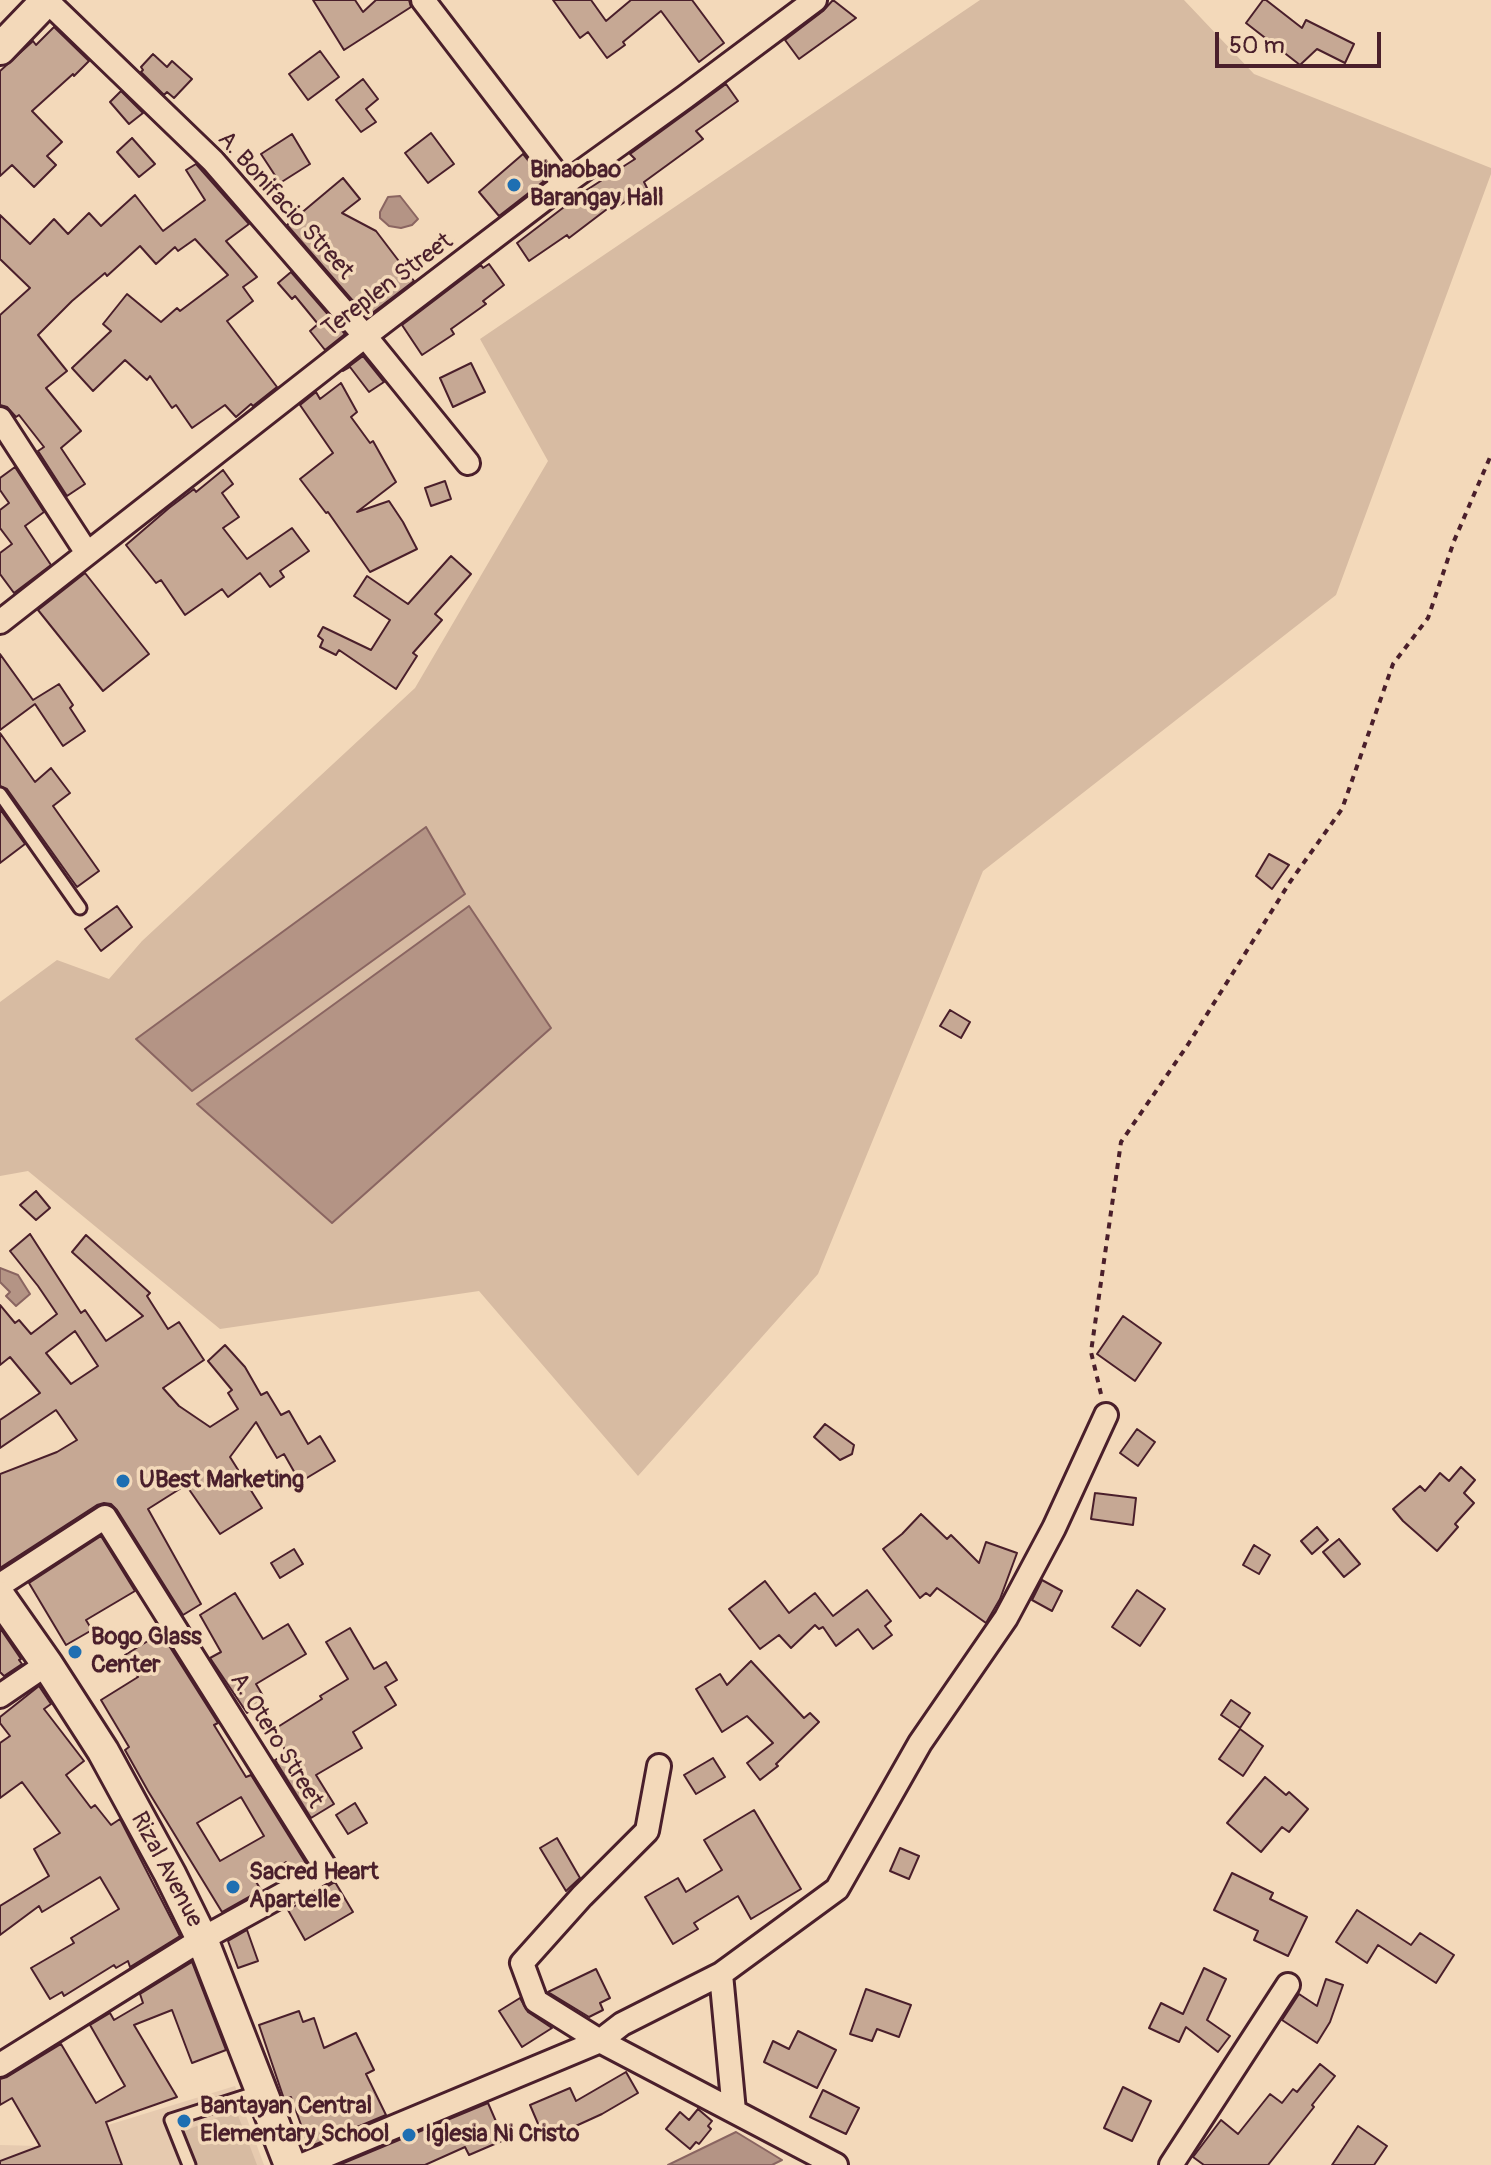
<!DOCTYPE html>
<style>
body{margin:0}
#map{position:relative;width:1491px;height:2165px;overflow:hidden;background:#f3d9ba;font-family:Pangolin,sans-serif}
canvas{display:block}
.scale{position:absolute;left:1215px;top:32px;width:166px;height:36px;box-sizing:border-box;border:4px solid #4a1f2b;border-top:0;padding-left:10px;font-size:24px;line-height:28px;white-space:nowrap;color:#4a1f2b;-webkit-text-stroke:6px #f3d9ba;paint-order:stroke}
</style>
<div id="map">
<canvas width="1491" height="2165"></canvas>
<div class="scale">50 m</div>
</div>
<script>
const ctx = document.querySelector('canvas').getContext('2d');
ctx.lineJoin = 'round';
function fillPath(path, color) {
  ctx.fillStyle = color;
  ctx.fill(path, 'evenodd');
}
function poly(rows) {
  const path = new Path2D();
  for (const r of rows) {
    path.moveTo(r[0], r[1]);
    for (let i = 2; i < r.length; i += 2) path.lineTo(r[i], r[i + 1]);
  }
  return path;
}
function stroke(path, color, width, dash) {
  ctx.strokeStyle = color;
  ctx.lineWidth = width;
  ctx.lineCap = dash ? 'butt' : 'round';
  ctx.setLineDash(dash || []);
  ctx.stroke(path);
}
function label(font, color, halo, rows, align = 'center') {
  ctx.font = font + ' Pangolin,sans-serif';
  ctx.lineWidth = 7;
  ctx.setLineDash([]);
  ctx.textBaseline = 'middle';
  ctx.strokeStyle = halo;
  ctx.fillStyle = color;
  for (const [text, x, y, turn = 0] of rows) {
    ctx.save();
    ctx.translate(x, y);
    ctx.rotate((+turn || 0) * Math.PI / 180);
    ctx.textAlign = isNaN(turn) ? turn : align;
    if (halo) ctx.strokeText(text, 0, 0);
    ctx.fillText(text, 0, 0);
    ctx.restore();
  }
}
fillPath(poly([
 [235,2086,264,2165,0,2165,0,2145,40,2146]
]), '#e6caaf');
fillPath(poly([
 [980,0,1184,0,1254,74,1491,168,1491,174,1336,595,983,871,818,1274,638,1476,479,1291,220,1329,28,1171,0,1176,0,1002,57,960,109,979,142,941,415,688,548,461,480,339],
 [236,2110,257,2165,195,2165,182,2132]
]), '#d7bba2');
const water = poly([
 [400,196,418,219,412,225,401,228,389,226,380,218,380,212,388,197,400,196],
 [426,827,465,894,192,1091,136,1039,426,827],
 [469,906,551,1028,332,1223,197,1104,469,906],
 [0,1268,18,1275,30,1294,16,1306,6,1296,10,1292,0,1282,0,1268],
 [736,2132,782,2160,772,2165,668,2165,736,2132]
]);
fillPath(water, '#b49485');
stroke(water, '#8a6561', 2);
const building = poly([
 [313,0,355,0,363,12,376,0,409,0,411,7,344,50,313,0],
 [553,0,591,0,606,21,631,0,692,0,724,43,699,62,661,11,623,42,625,45,607,58,588,32,580,38,553,0],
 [833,0,856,18,799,59,785,40,823,11,833,0],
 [1263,0,1266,0,1302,28,1306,20,1354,44,1345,63,1317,49,1300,65,1246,23,1263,0],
 [54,27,89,61,74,76,73,74,32,111,62,142,47,156,56,165,34,187,12,165,0,176,0,71,33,41,36,45,54,27],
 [320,51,339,77,308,100,289,74,320,51],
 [153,54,167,67,172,61,192,79,174,98,167,92,164,95,141,72,143,70,141,67,153,54],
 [363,79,378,99,366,109,376,122,361,132,336,100,363,79],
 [726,84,738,101,696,131,703,139,644,182,647,188,617,207,615,203,569,238,567,235,529,261,517,243,585,191,635,159,630,154,726,84],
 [121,91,143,113,129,124,110,102,121,91],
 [431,133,454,164,428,183,405,153,431,133],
 [292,134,310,164,280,183,261,154,292,134],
 [132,138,155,164,139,177,117,152,132,138],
 [523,154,544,181,499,216,479,192,523,154],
 [196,164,249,224,226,241,257,277,243,287,253,301,227,321,277,387,253,406,251,404,236,417,225,405,192,428,176,405,172,408,150,376,147,380,125,360,93,391,72,368,111,331,103,324,127,294,161,322,177,308,180,311,228,275,195,239,178,251,175,247,156,264,140,246,107,276,105,273,72,301,38,335,67,371,46,388,81,431,61,448,85,484,67,496,38,451,44,447,19,415,16,417,7,407,0,405,0,315,30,288,0,259,0,215,30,244,54,219,68,234,89,213,101,226,135,195,163,231,205,200,186,170,196,164],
 [343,178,360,199,342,213,376,231,414,281,367,317,287,225,343,178],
 [489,264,504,285,483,301,486,304,451,329,454,334,422,355,402,325,481,265,483,268,489,264],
 [291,272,345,334,325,350,310,331,318,324,295,296,292,299,278,283,291,272],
 [363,356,384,382,369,392,350,367,343,371,363,356],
 [471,363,485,392,453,407,440,378,471,363],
 [341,383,357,412,351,417,370,443,373,441,396,482,357,512,389,501,403,522,417,549,370,572,328,512,326,513,300,479,333,453,300,405,316,392,320,399,341,383],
 [15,467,44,512,25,526,51,565,14,593,0,574,0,553,12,544,0,528,0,510,9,503,0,490,0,478,15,467],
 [223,470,233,484,222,493,239,517,223,528,247,559,292,528,309,551,280,571,284,577,270,587,260,573,228,597,222,589,185,615,161,580,156,583,126,545,169,508,194,489,196,492,223,470],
 [445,481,451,499,431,506,425,488,445,481],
 [451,556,471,574,435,614,442,620,413,653,417,656,396,689,339,650,336,655,320,647,323,640,318,636,323,627,371,650,390,620,354,596,367,576,408,604,451,556],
 [85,573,149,654,103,691,38,610,85,573],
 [0,654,33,700,59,684,73,705,70,708,85,731,63,746,35,704,0,730,0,654],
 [0,733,35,782,51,768,70,793,53,806,99,871,77,887,7,789,0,786,0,733],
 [0,809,25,844,0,863,0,809],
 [1269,854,1289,865,1272,889,1256,876,1269,854],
 [117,906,132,927,101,951,85,929,117,906],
 [950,1010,970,1022,961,1038,940,1026,950,1010],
 [36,1191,50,1208,36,1220,20,1205,36,1191],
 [30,1234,81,1313,85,1310,106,1341,143,1316,72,1252,86,1235,150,1293,147,1296,168,1329,179,1322,204,1360,163,1388,179,1406,210,1427,238,1409,228,1393,232,1390,208,1361,225,1345,245,1367,261,1395,267,1392,281,1415,289,1411,308,1444,320,1436,335,1461,300,1482,284,1454,277,1458,256,1422,230,1457,262,1508,220,1534,186,1485,148,1509,201,1604,183,1615,117,1510,111,1504,104,1503,97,1505,0,1568,0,1474,57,1452,77,1440,56,1410,0,1448,0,1420,40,1393,10,1357,0,1365,0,1305,15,1323,19,1320,31,1334,57,1314,38,1286,10,1251,30,1234],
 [75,1331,98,1366,71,1384,46,1353,75,1331],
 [1123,1316,1161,1343,1135,1381,1097,1354,1123,1316],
 [825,1424,854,1445,852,1454,840,1460,814,1437,825,1424],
 [1137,1429,1155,1442,1138,1466,1120,1453,1137,1429],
 [1461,1467,1475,1480,1464,1493,1474,1503,1455,1524,1458,1527,1437,1551,1403,1521,1393,1509,1420,1486,1425,1491,1440,1473,1449,1481,1461,1467],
 [1095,1493,1136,1498,1133,1525,1091,1519,1095,1493],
 [921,1514,947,1539,951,1535,979,1563,986,1542,1017,1553,1000,1599,986,1623,937,1588,930,1596,926,1593,920,1598,883,1549,902,1534,921,1514],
 [1317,1527,1328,1540,1312,1554,1301,1541,1317,1527],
 [101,1536,135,1591,86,1620,92,1630,66,1645,29,1583,101,1536],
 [1339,1539,1360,1564,1344,1577,1323,1552,1339,1539],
 [1254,1545,1270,1555,1259,1574,1243,1565,1254,1545],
 [294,1549,303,1564,280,1578,271,1563,294,1549],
 [1042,1580,1062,1591,1052,1611,1032,1600,1042,1580],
 [765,1581,789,1613,815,1593,833,1616,867,1590,891,1621,885,1626,892,1635,873,1649,858,1629,836,1646,823,1627,819,1629,815,1625,791,1648,779,1635,760,1649,729,1609,765,1581],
 [1137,1590,1165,1609,1140,1646,1112,1627,1137,1590],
 [235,1593,263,1639,288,1624,306,1654,256,1684,266,1701,247,1713,210,1658,221,1652,200,1615,235,1593],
 [0,1628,21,1659,19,1660,22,1664,4,1676,0,1672,0,1628],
 [350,1628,374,1669,386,1662,397,1680,385,1687,396,1705,353,1732,362,1748,316,1775,334,1804,311,1818,275,1760,287,1753,273,1730,322,1699,320,1696,348,1679,326,1642,350,1628],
 [161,1633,218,1723,214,1725,246,1777,251,1775,307,1865,292,1873,286,1862,255,1880,261,1890,222,1912,148,1791,125,1750,129,1747,101,1700,138,1677,125,1655,161,1633],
 [241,1797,264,1836,220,1861,197,1823,241,1797],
 [751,1661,804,1718,810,1713,819,1722,776,1764,778,1766,760,1780,747,1763,773,1743,747,1716,722,1732,696,1689,720,1674,727,1685,751,1661],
 [39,1686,51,1704,44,1709,84,1761,66,1775,91,1808,95,1805,111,1825,120,1819,180,1936,130,1967,128,1961,116,1968,114,1965,64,1996,62,1992,50,1999,31,1968,74,1943,71,1938,119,1909,100,1877,42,1912,39,1906,0,1935,0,1906,49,1876,34,1849,60,1833,22,1782,0,1798,0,1743,10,1736,0,1723,0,1717,39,1686],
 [1231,1700,1250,1713,1240,1728,1221,1715,1231,1700],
 [1240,1729,1263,1746,1243,1776,1219,1759,1240,1729],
 [713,1758,725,1777,696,1794,684,1775,713,1758],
 [1265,1777,1286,1795,1289,1792,1308,1809,1289,1832,1282,1827,1261,1852,1227,1823,1265,1777],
 [355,1803,367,1823,348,1834,336,1815,355,1803],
 [754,1810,801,1889,751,1919,738,1896,694,1923,698,1929,673,1944,645,1897,678,1878,686,1892,722,1870,704,1840,754,1810],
 [557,1838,580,1878,566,1891,540,1848,557,1838],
 [900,1848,919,1856,909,1879,890,1871,900,1848],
 [1232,1873,1273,1893,1270,1899,1307,1917,1288,1956,1254,1940,1258,1931,1214,1910,1232,1873],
 [335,1882,353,1912,305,1940,288,1910,335,1882],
 [1357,1910,1411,1945,1420,1933,1454,1955,1436,1983,1378,1945,1367,1963,1336,1942,1357,1910],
 [247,1930,258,1961,238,1968,228,1941,247,1930],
 [192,1962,226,2050,192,2063,172,2010,134,2025,177,2097,106,2122,122,2165,0,2165,0,2161,40,2146,12,2098,0,2105,0,2079,7,2077,61,2044,96,2103,125,2086,90,2025,110,2013,114,2020,143,2003,140,1994,192,1962],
 [1204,1968,1226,1979,1207,2020,1230,2036,1218,2052,1186,2027,1179,2042,1149,2028,1161,2003,1183,2014,1204,1968],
 [596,1969,610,1998,600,2003,603,2010,589,2017,548,1992,596,1969],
 [1326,1979,1343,1985,1330,2022,1317,2043,1282,2020,1299,1994,1317,2006,1326,1979],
 [866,1989,911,2005,899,2037,877,2029,872,2041,850,2034,866,1989],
 [520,1998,528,2012,552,2028,522,2047,499,2011,520,1998],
 [299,2011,303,2022,314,2018,324,2048,356,2033,374,2070,366,2074,386,2115,309,2147,291,2097,284,2099,259,2025,299,2011],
 [798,2031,836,2050,817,2088,764,2062,773,2041,789,2049,798,2031],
 [1320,2064,1335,2076,1312,2105,1314,2107,1268,2165,1204,2165,1193,2157,1221,2120,1238,2134,1270,2094,1282,2103,1293,2089,1297,2092,1320,2064],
 [626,2072,638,2093,602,2114,545,2140,530,2105,570,2088,576,2101,626,2072],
 [1123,2087,1151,2101,1132,2141,1104,2128,1123,2087],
 [823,2090,859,2108,846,2134,810,2117,823,2090],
 [488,2103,504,2140,469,2155,465,2147,425,2165,339,2165,488,2103],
 [698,2109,712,2121,708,2126,711,2129,699,2144,696,2142,690,2149,666,2129,680,2112,689,2120,698,2109],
 [1358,2126,1387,2146,1374,2165,1332,2165,1358,2126]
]);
fillPath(building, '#c6a894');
stroke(building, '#4a1f2b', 2);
const service = poly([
 [0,794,80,908],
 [189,2165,171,2120,258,2092]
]);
const minor = poly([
 [46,0,213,161,365,336,468,463],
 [423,0,564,184],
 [0,419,87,553],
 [0,622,365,336,564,184,685,97,815,0],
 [0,1585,105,1517,327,1870,202,1939,0,2065],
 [0,1696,47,1664],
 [721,1974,734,2111],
 [600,2041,536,2001,522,1963,582,1896,647,1831,659,1766],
 [303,2165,600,2041],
 [836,2165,600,2041,622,2024,721,1974,837,1889,920,1743,1006,1618,1054,1528,1106,1415],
 [1171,2165,1288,1985]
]);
const secondary = poly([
 [0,49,47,0],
 [0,1597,47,1664,103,1751,170,1874,202,1939,290,2165]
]);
stroke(service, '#4a1f2b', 17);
stroke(minor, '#4a1f2b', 28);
stroke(secondary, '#4a1f2b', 36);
stroke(poly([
 [1101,1394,1091,1352,1121,1142,1187,1046,1290,882,1342,809,1393,664,1428,618,1454,541,1491,455]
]), '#4a1f2b', 4, [6, 6]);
stroke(service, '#f3d9ba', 11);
stroke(minor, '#f3d9ba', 22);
stroke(secondary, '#f3d9ba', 30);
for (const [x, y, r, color] of [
 [514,185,8,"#1f6fb2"],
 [123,1481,8,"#1f6fb2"],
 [75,1652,8,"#1f6fb2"],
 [233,1887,8,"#1f6fb2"],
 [184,2121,8,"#1f6fb2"],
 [409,2135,8,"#1f6fb2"]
]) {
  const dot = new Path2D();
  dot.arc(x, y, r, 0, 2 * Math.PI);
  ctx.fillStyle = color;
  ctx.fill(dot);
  stroke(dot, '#f3d9ba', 3);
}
label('bold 24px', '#4a1f2b', '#f3d9ba', [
 ["Binaobao",530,171],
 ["Barangay Hall",530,199],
 ["UBest Marketing",139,1481],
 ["Bogo Glass",91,1638],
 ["Center",91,1666],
 ["Sacred Heart",249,1873],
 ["Apartelle",249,1901],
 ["Bantayan Central",200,2107],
 ["Elementary School",200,2135],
 ["Iglesia Ni Cristo",425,2135]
], 'left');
label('24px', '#4a1f2b', '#f3d9ba', [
 ["A. Bonifacio Street",285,206,48],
 ["Tereplen Street",388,286,-37],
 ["A. Otero Street",276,1741,58],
 ["Rizal Avenue",166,1870,62]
]);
</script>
